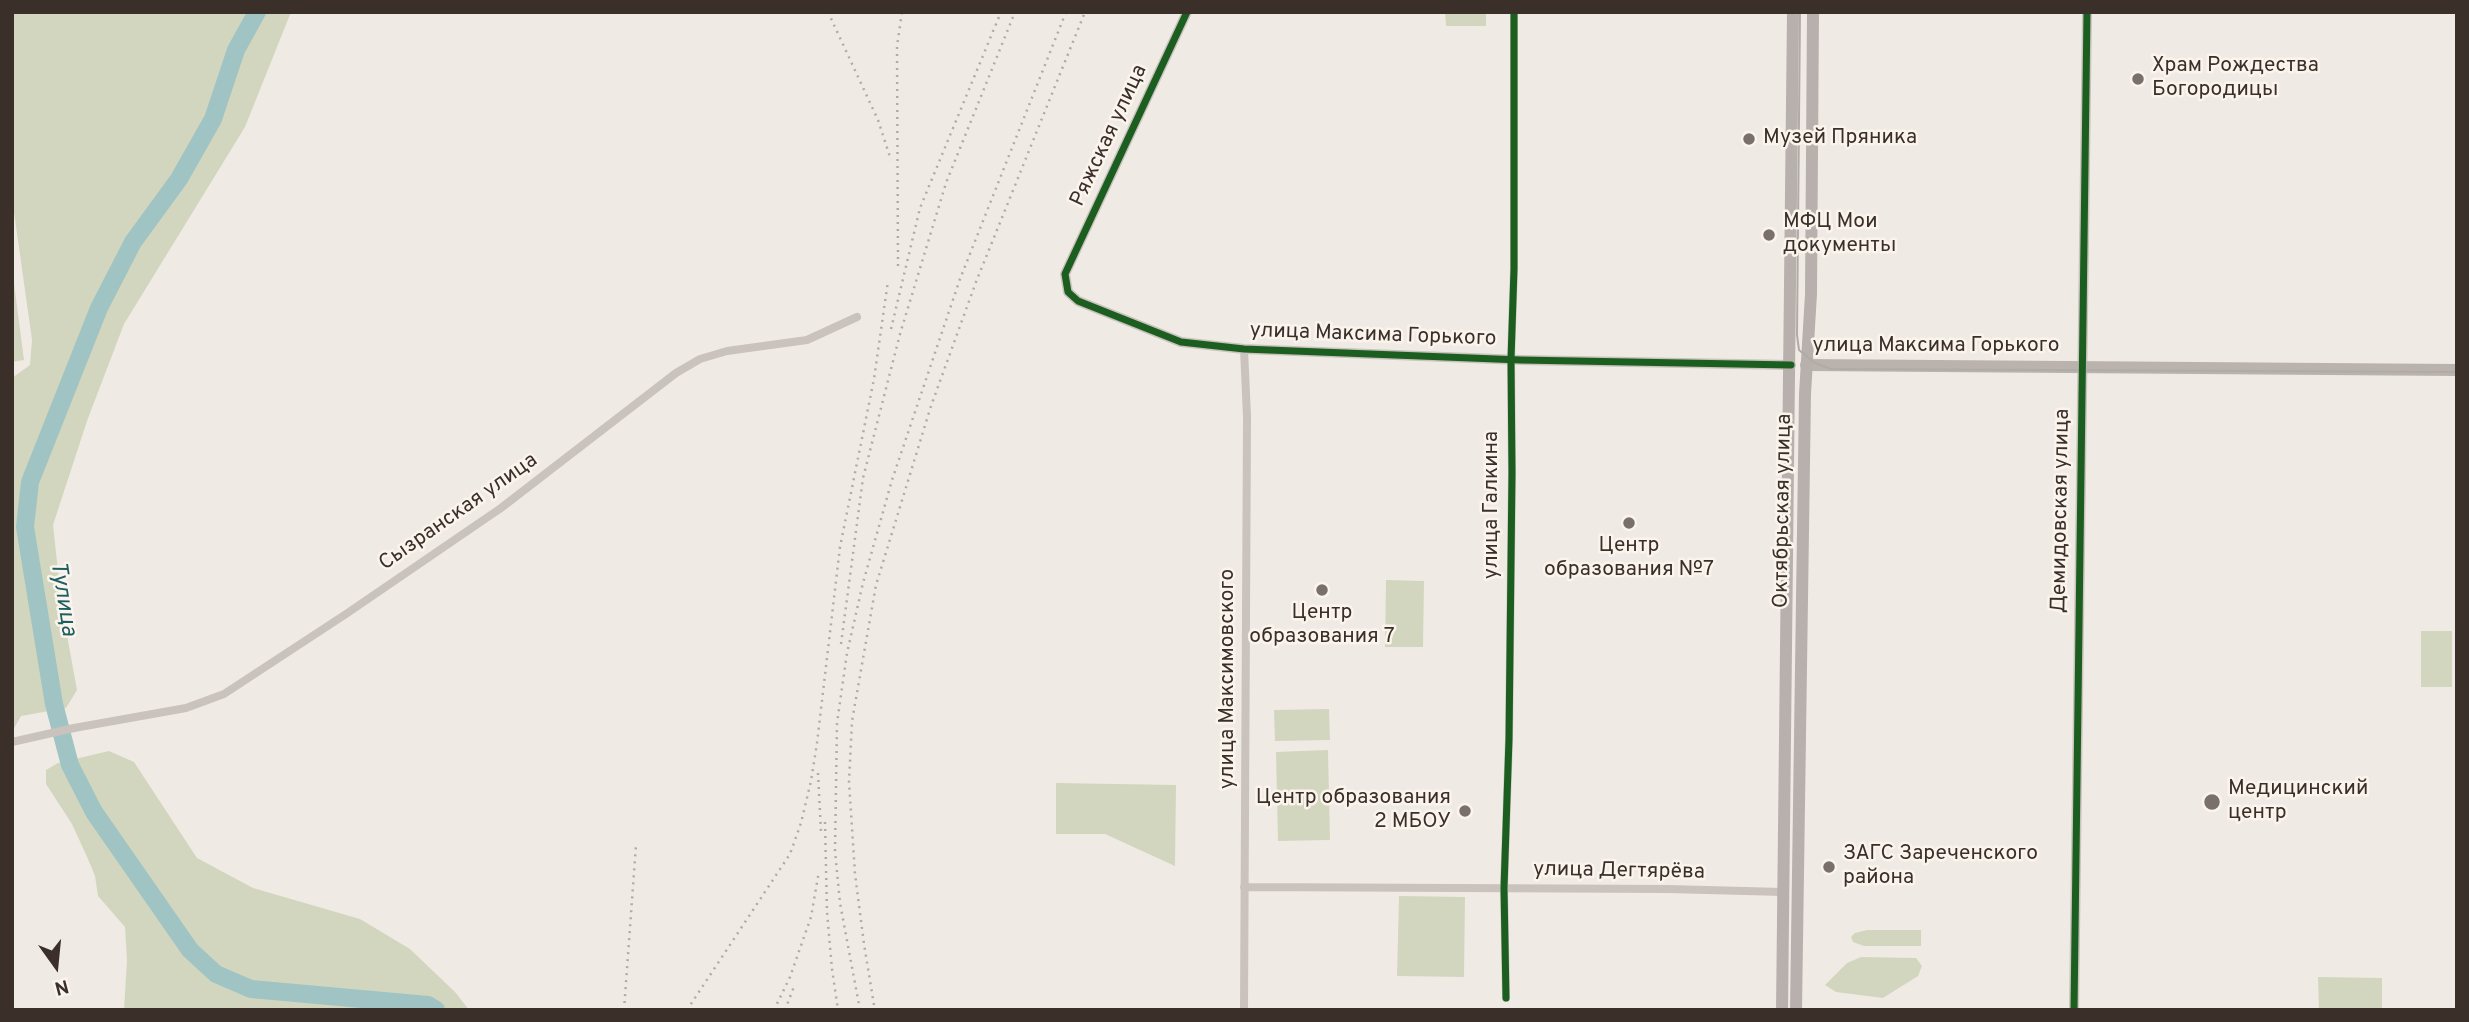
<!DOCTYPE html>
<meta charset="utf-8">
<style>
body{margin:0}
#map{position:relative;width:2469px;height:1022px;overflow:hidden;background:#f0eae5;font-family:Overpass,sans-serif}
canvas{display:block}
.frame{position:absolute;inset:0;border:14px solid #3b2f2a;pointer-events:none}
.north{position:absolute;left:21px;top:931px;width:70px;height:70px;-webkit-text-stroke:5px #fbf4ed;paint-order:stroke;rotate:165deg;font-size:19px;font-weight:700;line-height:28px;text-align:center;color:#3b2f2a}
.north::after{content:'';display:block;margin:auto;width:24px;height:32px;background:#3b2f2a;clip-path:polygon(50% 0,100% 100%,50% 72%,0 100%)}
</style>
<div id="map">
<canvas width="2469" height="1022"></canvas>
<div class="frame"></div>
<div class="north">N</div>
</div>
<script>
const ctx = document.querySelector('canvas').getContext('2d');
ctx.lineJoin = 'round';
function fillPath(path, color) {
  ctx.fillStyle = color;
  ctx.fill(path, 'evenodd');
}
function poly(rows) {
  const path = new Path2D();
  for (const r of rows) {
    path.moveTo(r[0], r[1]);
    for (let i = 2; i < r.length; i += 2) path.lineTo(r[i], r[i + 1]);
  }
  return path;
}
function stroke(path, color, width, dash) {
  ctx.strokeStyle = color;
  ctx.lineWidth = width;
  ctx.lineCap = dash ? 'butt' : 'round';
  ctx.setLineDash(dash || []);
  ctx.stroke(path);
}
function label(font, color, halo, rows, align = 'center') {
  ctx.font = font + ' Overpass,sans-serif';
  ctx.lineWidth = 5;
  ctx.setLineDash([]);
  ctx.textBaseline = 'middle';
  ctx.strokeStyle = halo;
  ctx.fillStyle = color;
  for (const [text, x, y, turn = 0] of rows) {
    ctx.save();
    ctx.translate(x, y);
    ctx.rotate((+turn || 0) * Math.PI / 180);
    ctx.textAlign = isNaN(turn) ? turn : align;
    if (halo) ctx.strokeText(text, 0, 0);
    ctx.fillText(text, 0, 0);
    ctx.restore();
  }
}
fillPath(poly([
 [12,12,291,12,245,127,124,324,87,421,53,525,62,608,77,690,66,708,21,716,12,732,12,378,30,365,32,340,12,198],
 [1445,12,1486,12,1486,26,1446,26],
 [12,268,24,360,12,362],
 [1386,580,1424,581,1423,647,1385,647],
 [2421,631,2452,631,2452,687,2421,687],
 [1329,709,1330,740,1275,741,1274,710],
 [1328,750,1330,840,1278,841,1276,752],
 [109,751,134,762,197,858,253,888,360,919,410,949,456,993,469,1010,124,1010,127,960,125,927,98,896,95,876,88,859,72,824,46,784,46,770,58,763],
 [1056,783,1176,785,1175,866,1105,834,1056,834],
 [1399,896,1465,897,1464,977,1397,976],
 [1867,930,1921,930,1921,946,1864,946,1853,942,1851,937,1855,933],
 [1861,957,1916,958,1922,966,1918,976,1883,998,1836,992,1825,985,1847,963],
 [2318,977,2382,978,2382,1010,2319,1010]
]), '#d2d6be');
stroke(poly([
 [257,12,236,50,213,119,179,179,133,242,99,308,30,482,25,527,54,704,70,765,94,812,190,950,216,974,251,989,428,1005,436,1010]
]), '#a0c4c3', 18);
stroke(poly([
 [1244,349,1247,417,1244,1010],
 [12,742,74,728,186,708,224,694,346,614,501,508,676,373,700,359,727,351,807,340,857,317],
 [1244,887,1668,889,1783,892],
 [1506,998,1504,888,1509,739,1512,473,1511,359,1514,269,1514,12]
]), '#c9c2bd', 8);
stroke(poly([
 [1187,12,1065,274,1068,292,1078,301,1181,342,1244,349,1521,360,1791,365],
 [2074,1010,2087,12]
]), '#c9c2bd', 10);
stroke(poly([
 [1806,365,2457,370]
]), '#bab2ad', 12);
stroke(poly([
 [1782,1010,1793,12],
 [1796,1010,1805,394,1811,294,1813,12]
]), '#b8b0ac', 12);
stroke(poly([
 [1800,12,1797,335,1799,350,1815,363,1831,369,2457,372]
]), '#b1aba7', 2);
stroke(poly([
 [828,12,878,120,891,160],
 [898,266,897,46,902,12],
 [891,329,920,208,1001,12],
 [841,644,863,478,900,334,946,183,1015,12],
 [818,773,821,832],
 [825,822,827,912,832,969,838,1010],
 [874,1005,864,944,855,874,849,782,852,721,876,585,931,406,976,282,1085,12],
 [624,1010,636,845],
 [687,1010,790,854,801,823,811,781,817,743,840,547,874,379,888,281],
 [774,1010,790,977,811,917,819,871],
 [785,1010,795,984],
 [860,1010,840,903,835,851,837,723,847,653,863,583,892,480,917,406,960,279,1066,12]
]), '#b1aba7', 2.5, [2, 5]);
stroke(poly([
 [1187,12,1065,274,1068,292,1078,301,1181,342,1244,349,1521,360,1791,365],
 [1506,998,1504,888,1509,739,1512,473,1511,359,1514,269,1514,12],
 [2074,1010,2087,12]
]), '#1b5e20', 7);
for (const [x, y, r, color] of [
 [2138,79,7,"#7a706b"],
 [1749,139,7,"#7a706b"],
 [1769,235,7,"#7a706b"],
 [1629,523,7,"#7a706b"],
 [1322,590,7,"#7a706b"],
 [2212,802,9,"#7a706b"],
 [1465,811,7,"#7a706b"],
 [1829,867,7,"#7a706b"]
]) {
  const dot = new Path2D();
  dot.arc(x, y, r, 0, 2 * Math.PI);
  ctx.fillStyle = color;
  ctx.fill(dot);
  stroke(dot, '#fbf4ed', 2.5);
}
label('21px', '#3b2f2a', '#fbf4ed', [
 ["Храм Рождества",2152,67],
 ["Богородицы",2152,91],
 ["Музей Пряника",1763,139],
 ["МФЦ Мои",1783,223],
 ["документы",1783,247],
 ["Центр",1629,547,"center"],
 ["образования №7",1629,571,"center"],
 ["Центр",1322,614,"center"],
 ["образования 7",1322,638,"center"],
 ["Медицинский",2228,790],
 ["центр",2228,814],
 ["Центр образования",1451,799,"right"],
 ["2 МБОУ",1451,823,"right"],
 ["ЗАГС Зареченского",1843,855],
 ["района",1843,879]
], 'left');
label('21px', '#3b2f2a', '#fbf4ed', [
 ["Ряжская улица",1110,136,-65],
 ["улица Максима Горького",1373,336,2],
 ["улица Максима Горького",1936,347],
 ["улица Галкина",1493,505,-90],
 ["Октябрьская улица",1784,511,-89],
 ["Демидовская улица",2062,511,-89],
 ["Сызранская улица",459,513,-35],
 ["улица Максимовского",1229,679,-90],
 ["улица Дегтярёва",1619,872,1]
]);
label('italic 23px', '#1d5e60', '#fbf4ed', [
 ["Тулица",62,599,81]
]);
</script>
